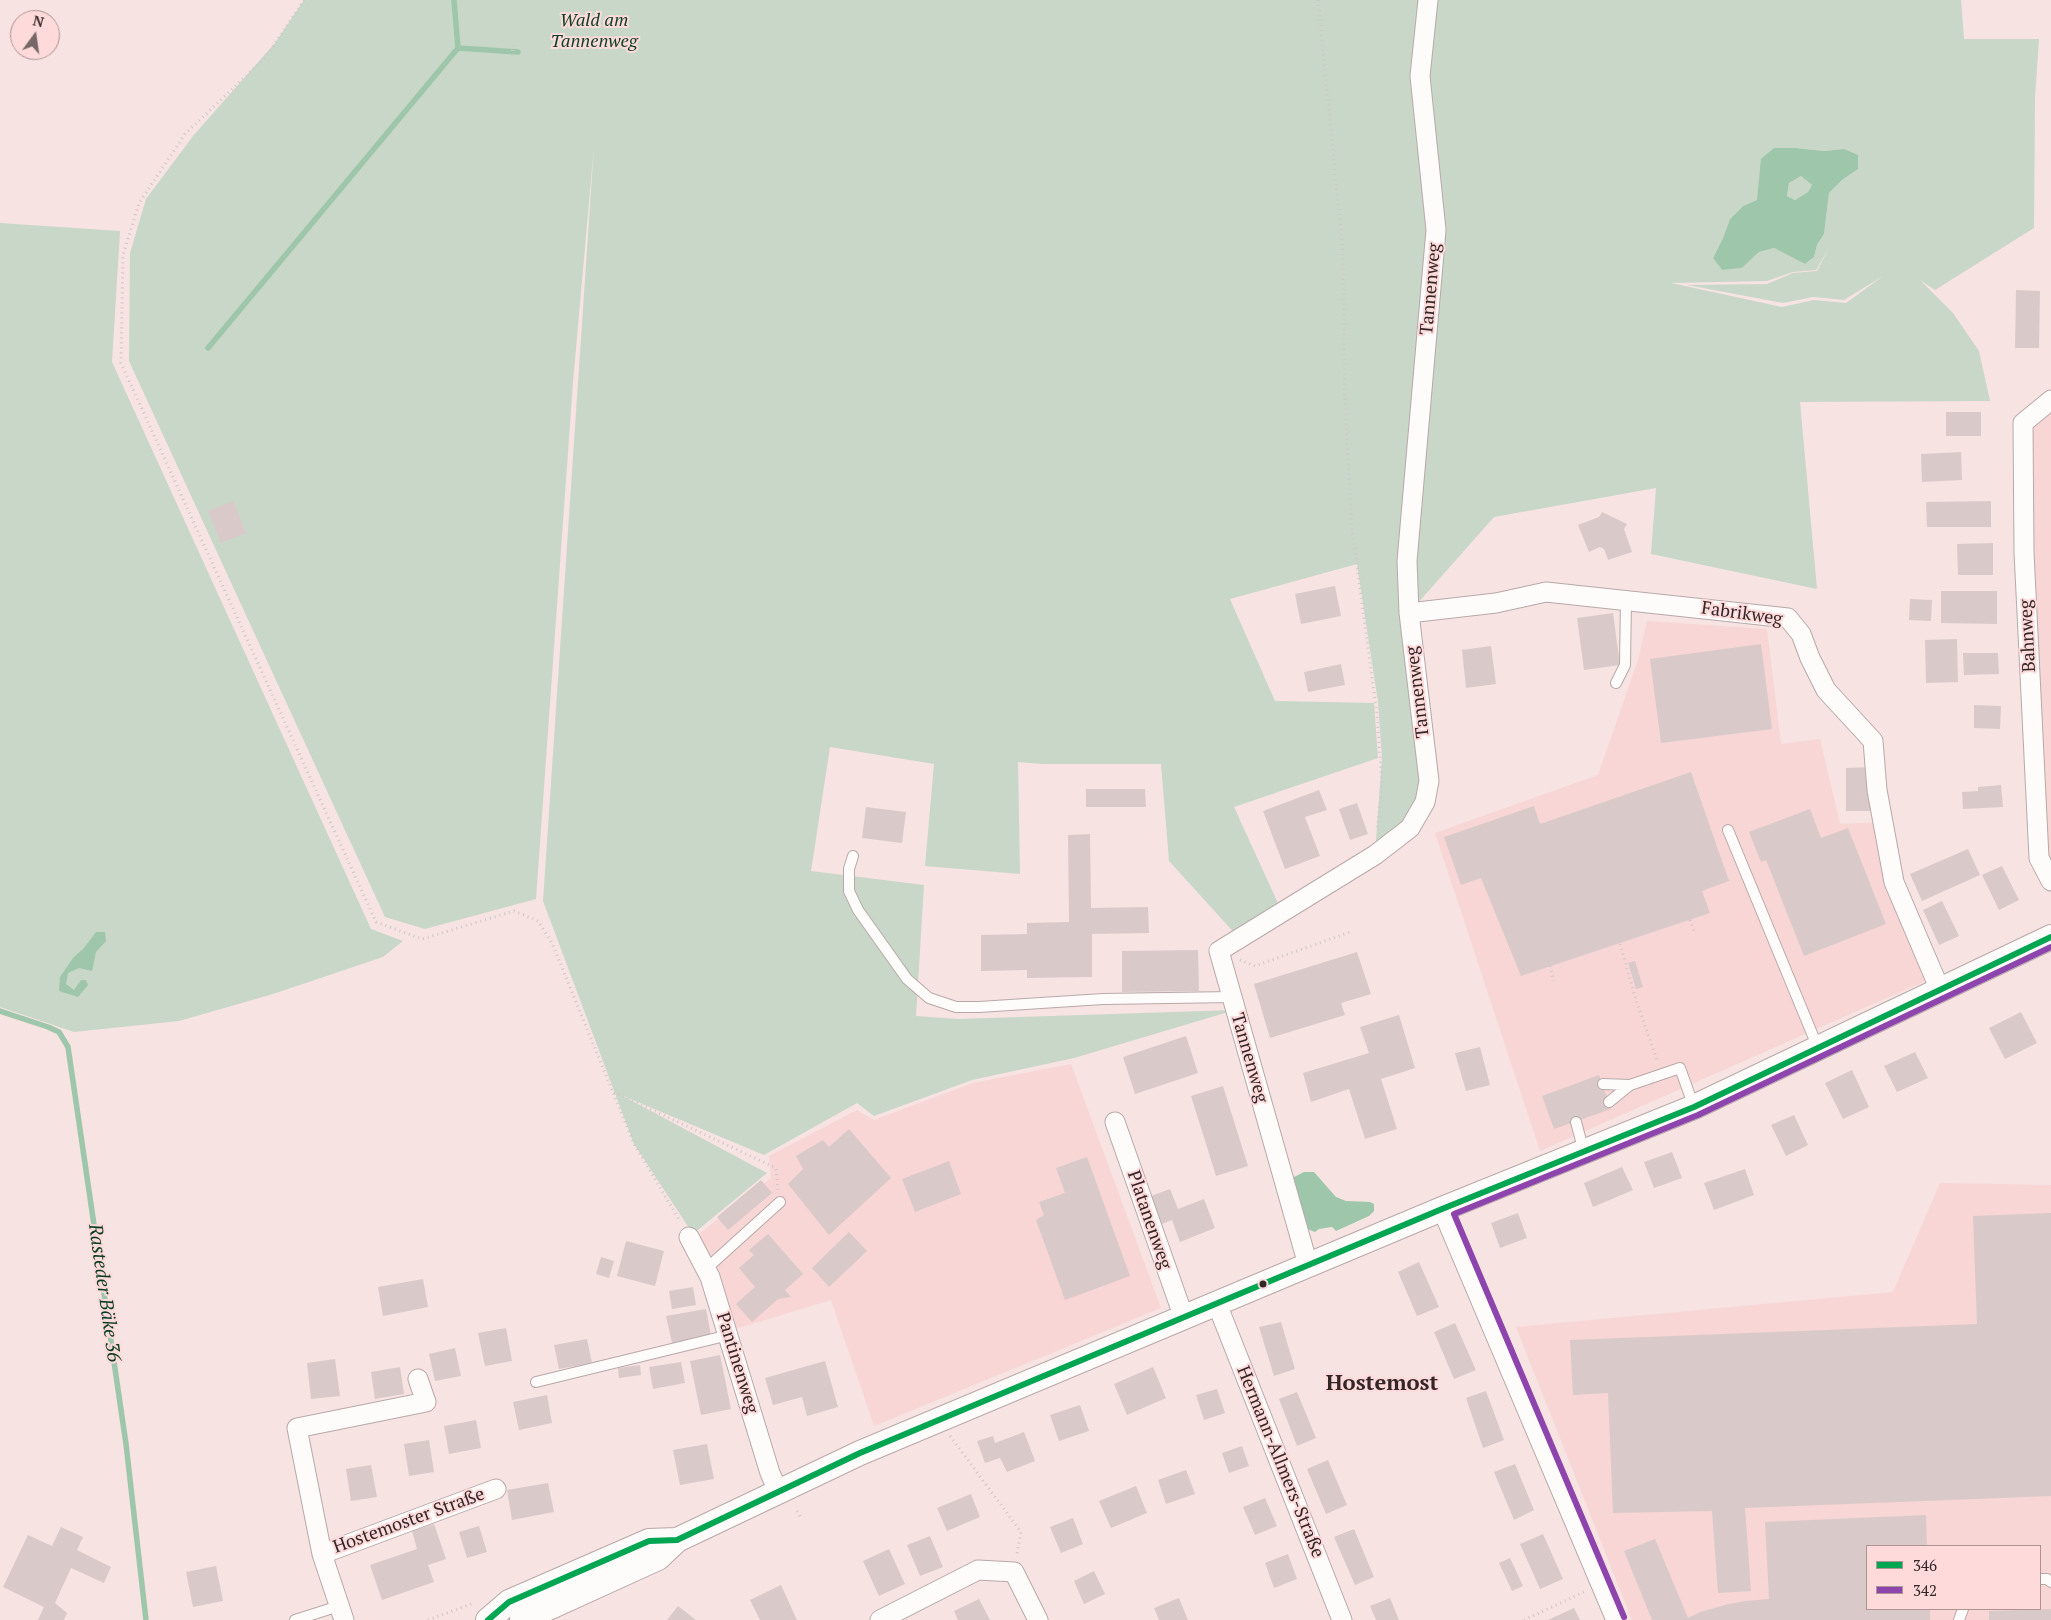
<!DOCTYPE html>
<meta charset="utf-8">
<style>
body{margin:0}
#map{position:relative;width:2051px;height:1620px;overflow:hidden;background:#f6e3e2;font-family:"PT Serif",serif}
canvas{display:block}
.legend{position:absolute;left:1866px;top:1545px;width:175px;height:65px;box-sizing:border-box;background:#fedbda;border:1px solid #ad9392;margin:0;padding:6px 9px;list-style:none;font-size:15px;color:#332626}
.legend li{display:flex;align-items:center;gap:10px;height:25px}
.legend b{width:25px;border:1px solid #ad9392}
.north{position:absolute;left:10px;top:10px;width:50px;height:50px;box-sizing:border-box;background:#fedbda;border:1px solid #ad9392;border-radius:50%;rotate:14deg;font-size:14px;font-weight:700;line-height:20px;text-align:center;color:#332626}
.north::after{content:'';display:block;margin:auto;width:18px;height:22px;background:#776868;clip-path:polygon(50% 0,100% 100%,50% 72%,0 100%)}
</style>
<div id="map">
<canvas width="2051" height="1620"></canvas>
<ul class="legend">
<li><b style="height:6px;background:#00a651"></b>346</li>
<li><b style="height:6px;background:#8e44ad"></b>342</li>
</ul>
<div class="north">N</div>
</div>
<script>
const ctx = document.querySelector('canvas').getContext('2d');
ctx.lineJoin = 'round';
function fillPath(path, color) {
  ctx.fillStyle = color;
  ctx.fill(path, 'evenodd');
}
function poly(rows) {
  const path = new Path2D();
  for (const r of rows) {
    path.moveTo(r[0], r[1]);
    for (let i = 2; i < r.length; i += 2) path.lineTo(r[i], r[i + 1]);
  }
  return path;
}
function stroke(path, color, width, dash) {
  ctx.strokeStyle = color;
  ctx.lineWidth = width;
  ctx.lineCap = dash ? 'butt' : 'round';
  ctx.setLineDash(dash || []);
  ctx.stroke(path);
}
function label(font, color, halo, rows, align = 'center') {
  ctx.font = font + ' "PT Serif",serif';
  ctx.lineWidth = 4;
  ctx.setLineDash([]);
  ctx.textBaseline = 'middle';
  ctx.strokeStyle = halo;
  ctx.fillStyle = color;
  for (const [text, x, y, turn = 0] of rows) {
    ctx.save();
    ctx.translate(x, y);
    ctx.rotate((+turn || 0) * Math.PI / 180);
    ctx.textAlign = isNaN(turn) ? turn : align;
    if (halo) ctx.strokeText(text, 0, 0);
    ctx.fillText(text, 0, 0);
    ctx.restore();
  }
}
fillPath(poly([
 [2051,408,2051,859,2045,847,2027,433],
 [1647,621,1767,629,1781,744,1820,739,1840,824,1883,822,1932,978,1540,1151,1435,833,1598,775,1638,660],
 [1071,1064,1161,1308,874,1426,831,1300,732,1330,695,1237,771,1178,769,1156,857,1110,874,1120,973,1083],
 [1940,1183,2051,1185,2051,1620,1632,1620,1516,1327,1893,1292],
 [1867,1546,2040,1546,2040,1609,1867,1609]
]), '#f7d6d5');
fillPath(poly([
 [304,0,1961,0,1964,39,2039,39,2035,97,2034,228,1935,290,1920,280,1953,313,1979,351,1990,401,1800,402,1817,589,1651,554,1656,488,1494,517,1409,613,1425,802,1375,855,1382,757,1378,702,1357,564,1230,599,1275,701,1374,703,1378,758,1234,807,1282,912,1239,938,1169,861,1161,764,1042,764,1018,762,1020,874,925,866,934,764,830,747,811,871,924,885,916,1016,959,1019,1235,1010,1074,1058,972,1080,874,1116,857,1103,764,1155,621,1095,767,1173,693,1234,634,1144,543,901,594,146,573,382,536,899,425,929,385,917,129,361,130,253,146,199,193,136,275,43],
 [1796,148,1824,151,1844,149,1858,169,1842,180,1829,193,1824,234,1817,245,1814,257,1805,264,1774,248,1759,252,1742,268,1722,270,1713,258,1723,238,1730,219,1743,206,1757,200],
 [1829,248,1817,271,1793,273,1767,284,1687,285,1783,303,1813,297,1844,300,1883,276,1846,303,1814,300,1782,307,1671,283,1767,281,1793,272,1816,270],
 [1801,176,1812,185,1808,192,1795,200,1787,196,1789,183],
 [0,223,120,231,112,362,371,929,403,941,383,957,273,994,179,1021,74,1032,0,1007]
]), '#c8d7c8');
fillPath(poly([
 [1774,148,1796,148,1824,151,1844,149,1858,155,1858,169,1842,180,1829,193,1824,234,1817,245,1814,257,1805,264,1774,248,1759,252,1742,268,1722,270,1713,258,1723,238,1730,219,1743,206,1757,200,1761,159],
 [1801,176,1812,185,1808,192,1795,200,1787,196,1789,183],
 [96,932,105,932,106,941,96,952,92,971,79,968,68,973,66,984,74,990,81,980,86,980,88,985,78,997,59,991,60,977,73,958,84,948],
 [1304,1172,1314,1172,1336,1197,1346,1201,1370,1202,1374,1204,1374,1211,1369,1216,1336,1231,1332,1227,1319,1229,1315,1232,1307,1229,1292,1178]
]), '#9ec6aa');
stroke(poly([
 [458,48,518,52],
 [208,348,458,48,454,0],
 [0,1011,48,1027,59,1032,68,1047,126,1444,146,1620]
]), '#9ec6aa', 5.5);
fillPath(poly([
 [2016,290,2040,291,2039,348,2015,348],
 [1946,412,1981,412,1981,436,1946,436],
 [1961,452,1962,480,1922,482,1921,454],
 [233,501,246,533,221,543,208,511],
 [1991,501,1991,527,1927,527,1926,502],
 [1602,512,1627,524,1624,529,1632,552,1608,560,1604,549,1600,547,1589,552,1578,525,1599,517],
 [1993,543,1993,575,1958,575,1957,544],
 [1335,586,1341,616,1301,624,1295,594],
 [1941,591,1997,591,1997,624,1941,623],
 [1910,599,1932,600,1931,621,1909,620],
 [1613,613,1620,665,1584,670,1577,618],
 [1957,639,1958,682,1926,683,1925,640],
 [1761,644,1772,729,1661,743,1650,659],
 [1491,646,1496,684,1466,688,1462,650],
 [1963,653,1998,653,1999,674,1964,675],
 [1341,664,1345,685,1308,692,1304,672],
 [1974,705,2001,706,2000,729,1974,728],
 [1872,767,1873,811,1846,811,1846,768],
 [1691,772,1729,881,1702,891,1710,913,1521,976,1481,878,1461,885,1444,837,1534,806,1540,824],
 [2001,785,2003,807,1963,809,1962,792,1978,791,1978,787],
 [1086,789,1145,789,1146,807,1086,807],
 [1319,790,1327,810,1305,817,1320,856,1285,869,1263,811],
 [1357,803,1368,834,1350,840,1339,809],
 [866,807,906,812,902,843,862,838],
 [1810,809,1821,838,1848,828,1886,924,1804,956,1766,860,1761,862,1749,832],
 [1090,834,1091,908,1148,907,1149,933,1092,934,1092,977,1027,978,1027,970,981,971,981,935,1027,934,1027,923,1069,922,1068,835],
 [1968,849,1980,875,1922,901,1910,874],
 [2002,866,2019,900,1999,910,1982,875],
 [1942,901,1959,936,1939,945,1923,910],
 [1198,950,1199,991,1122,992,1122,951],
 [1357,952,1371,994,1341,1003,1345,1015,1270,1038,1254,984],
 [1635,961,1643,987,1636,989,1628,963],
 [2021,1012,2037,1043,2005,1059,1989,1028],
 [1399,1015,1415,1068,1381,1079,1397,1129,1365,1139,1349,1089,1311,1102,1303,1073,1369,1053,1360,1027],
 [1186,1036,1198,1073,1135,1094,1123,1057],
 [1480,1047,1490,1085,1466,1091,1455,1053],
 [1915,1052,1928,1078,1897,1092,1884,1066],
 [1852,1070,1869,1107,1843,1119,1825,1083],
 [1599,1075,1611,1109,1554,1129,1542,1096],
 [1223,1086,1248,1166,1216,1176,1191,1096],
 [1794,1115,1808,1145,1786,1156,1771,1125],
 [849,1129,891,1178,829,1235,788,1184,803,1169,796,1156,823,1140,829,1147],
 [1672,1152,1682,1178,1654,1188,1644,1162],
 [1087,1157,1130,1276,1065,1300,1036,1220,1044,1215,1039,1202,1065,1193,1056,1168],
 [949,1161,961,1194,915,1212,902,1179],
 [1622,1167,1633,1190,1593,1207,1584,1183],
 [1745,1169,1754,1195,1714,1210,1704,1183],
 [761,1180,772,1193,728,1230,717,1217],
 [1170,1189,1178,1209,1204,1199,1215,1228,1180,1242,1172,1220,1162,1224,1151,1196],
 [1518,1213,1527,1238,1500,1248,1491,1223],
 [2051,1213,2051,1496,1745,1508,1751,1591,1718,1593,1712,1511,1613,1513,1608,1393,1573,1395,1570,1340,1977,1324,1973,1216],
 [849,1232,867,1251,829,1287,812,1268],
 [768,1234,803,1274,785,1290,791,1297,778,1299,752,1322,736,1304,755,1287,739,1268,754,1255,749,1250],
 [626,1241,664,1251,655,1286,617,1276],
 [601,1257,614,1261,609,1278,596,1274],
 [1419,1262,1439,1307,1417,1316,1398,1272],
 [423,1279,428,1307,383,1316,378,1287],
 [693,1287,696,1305,672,1309,669,1291],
 [706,1309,711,1335,672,1343,666,1316],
 [1281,1322,1295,1369,1274,1376,1259,1327],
 [1455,1323,1476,1370,1454,1379,1434,1332],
 [506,1328,512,1361,485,1366,478,1333],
 [587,1339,592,1363,559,1369,554,1345],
 [455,1348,461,1376,435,1381,429,1354],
 [720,1355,731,1409,701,1415,690,1361],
 [335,1359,340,1396,311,1399,307,1363],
 [825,1361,838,1407,807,1416,802,1397,773,1405,765,1378],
 [681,1362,685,1383,653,1389,649,1367],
 [640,1365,641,1375,619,1378,618,1368],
 [400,1367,404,1394,375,1399,371,1372],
 [1153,1367,1166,1398,1127,1415,1114,1384],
 [1217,1389,1225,1413,1204,1420,1196,1395],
 [1486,1391,1504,1440,1483,1448,1466,1398],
 [1297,1392,1316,1438,1297,1446,1279,1399],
 [547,1395,552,1423,519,1430,513,1402],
 [1080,1405,1089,1431,1059,1441,1050,1415],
 [476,1420,481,1448,449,1454,444,1426],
 [1024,1432,1035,1461,1007,1472,1000,1458,985,1463,977,1441,993,1436,995,1443],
 [429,1440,434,1472,409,1476,404,1444],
 [707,1444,714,1479,680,1485,673,1450],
 [1242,1446,1249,1466,1229,1473,1222,1453],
 [1328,1460,1347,1505,1326,1514,1307,1469],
 [1515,1464,1534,1510,1514,1520,1494,1472],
 [371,1465,377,1497,351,1501,346,1469],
 [1186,1470,1195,1494,1166,1504,1158,1480],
 [548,1483,554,1512,512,1520,507,1490],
 [1136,1486,1147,1513,1111,1528,1099,1501],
 [971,1494,980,1517,947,1531,937,1508],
 [1265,1498,1277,1526,1255,1535,1243,1507],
 [1926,1515,1927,1546,1867,1546,1867,1609,1930,1609,1930,1620,1652,1620,1624,1551,1655,1539,1688,1618,1700,1612,1729,1604,1745,1601,1769,1599,1765,1522],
 [1073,1518,1083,1544,1061,1553,1050,1527],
 [434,1524,446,1559,428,1565,434,1582,382,1600,370,1565,417,1549,412,1531],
 [479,1526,487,1552,467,1558,459,1532],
 [61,1527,83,1537,77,1550,111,1567,104,1583,71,1568,55,1603,67,1613,64,1620,38,1620,44,1607,3,1587,28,1535,52,1546],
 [1354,1529,1374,1577,1355,1585,1334,1537],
 [1543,1534,1563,1579,1540,1589,1520,1544],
 [930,1536,943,1567,920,1576,907,1545],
 [889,1549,905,1584,879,1596,863,1561],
 [1288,1554,1297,1579,1274,1588,1265,1563],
 [1510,1558,1523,1586,1512,1591,1499,1563],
 [216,1566,223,1601,193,1607,186,1572],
 [1094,1571,1105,1594,1084,1604,1074,1581],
 [781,1585,797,1620,760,1620,750,1600],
 [1179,1598,1188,1620,1159,1620,1154,1608],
 [1390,1598,1399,1620,1376,1620,1370,1606],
 [979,1599,990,1620,958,1620,954,1611],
 [678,1606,696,1620,667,1620],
 [1574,1608,1580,1620,1548,1620],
 [2051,1609,2051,1620,1989,1620,1989,1611]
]), '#d9cac9');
const service = poly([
 [1616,683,1625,665,1626,600],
 [1728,830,1818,1048],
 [853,856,849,869,849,891,858,910,907,979,929,998,956,1007,979,1007,1103,999,1232,997],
 [1603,1084,1630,1085,1680,1068,1694,1107],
 [1609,1102,1630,1085],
 [1576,1122,1584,1152],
 [706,1269,780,1202],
 [536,1382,729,1335],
 [2040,1579,2047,1579,2051,1582],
 [295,1620,339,1606],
 [1959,1620,1963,1609]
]);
const minor = poly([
 [2051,400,2023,423,2024,552,2039,858,2051,881],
 [1409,613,1496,603,1546,592,1788,618,1801,634,1810,658,1826,690,1873,741,1877,790,1894,882,1940,990],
 [1115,1122,1184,1318],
 [1442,1209,1616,1620],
 [689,1237,710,1277,770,1473,778,1491],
 [1308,1265,1219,951,1375,855,1410,828,1425,802,1429,781,1409,613,1407,561,1436,230,1420,76,1428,0],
 [1217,1304,1342,1620],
 [322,1554,496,1489],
 [344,1620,322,1554,297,1428,426,1402,418,1379],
 [880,1620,978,1570,1014,1572,1038,1620]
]);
const tertiary = poly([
 [488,1620,509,1602,649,1541,677,1540],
 [522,1620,658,1558,677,1540,860,1453,1442,1209,1694,1107,2051,937]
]);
stroke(service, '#b8a9a8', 12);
stroke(minor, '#b8a9a8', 21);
stroke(tertiary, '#b8a9a8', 26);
stroke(poly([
 [304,0,266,57,185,134,139,203,123,255,121,363,376,922,422,939,514,911,538,921,552,943,634,1144,680,1221],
 [1318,0,1343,252,1345,405,1352,530,1377,714,1382,782,1377,830],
 [512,56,513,45],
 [1690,920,1694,931],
 [1620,944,1636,1000,1658,1063],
 [1240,960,1255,966,1350,932],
 [1550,966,1554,981],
 [614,1092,776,1168,778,1190],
 [950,1436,1021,1532,1017,1554],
 [797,1511,801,1518],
 [428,1620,474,1603],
 [1524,1620,1584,1592]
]), '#cec7c7', 3, [1, 4]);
stroke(service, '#fefbfb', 10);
stroke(minor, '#fefbfb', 19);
stroke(tertiary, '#fefbfb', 24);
stroke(poly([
 [488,1620,509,1602,649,1541,677,1540,860,1453,1442,1209,1694,1107,2051,937]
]), '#00a651', 6);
stroke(poly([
 [1624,1617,1454,1214,1698,1115,2051,947]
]), '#8e44ad', 6);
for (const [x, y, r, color] of [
 [1263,1284,4.5,"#332626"]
]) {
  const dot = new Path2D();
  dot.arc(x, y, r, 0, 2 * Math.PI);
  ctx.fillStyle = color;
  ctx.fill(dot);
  stroke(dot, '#fedbda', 2);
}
label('italic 18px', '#0d4127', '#fedbda', [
 ["Wald am",594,21],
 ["Tannenweg",594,42]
]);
label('18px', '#332626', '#fedbda', [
 ["Tannenweg",1431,289,-85],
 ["Fabrikweg",1742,614,8],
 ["Bahnweg",2028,636,-93],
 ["Tannenweg",1418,692,-97],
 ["Tannenweg",1249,1058,74],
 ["Platanenweg",1149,1220,71],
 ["Pantinenweg",737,1363,73],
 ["Hermann-Allmers-Straße",1280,1462,68],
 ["Hostemoster Straße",409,1521,-20]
]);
label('italic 19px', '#053c22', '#fedbda', [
 ["Rasteder Bäke 36",104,1293,82]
]);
label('bold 22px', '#332626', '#fedbda', [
 ["Hostemost",1382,1384]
]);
</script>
